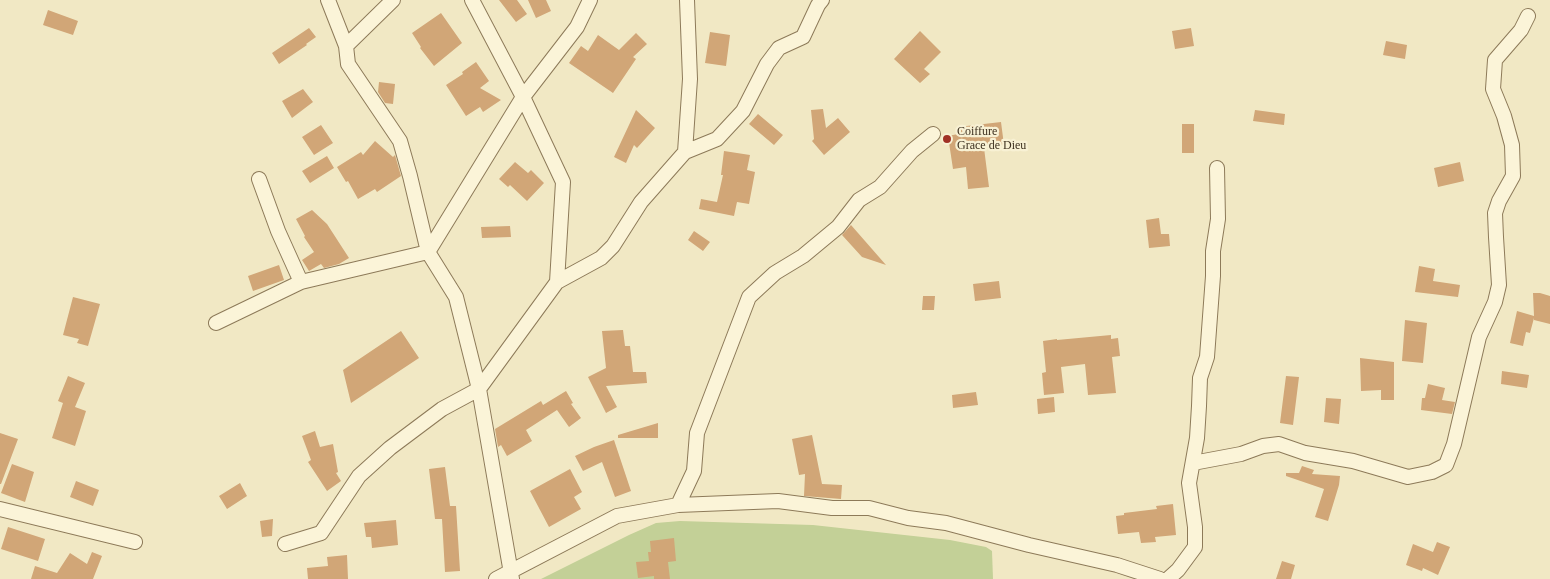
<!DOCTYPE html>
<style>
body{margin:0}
canvas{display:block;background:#f1e8c4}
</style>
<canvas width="1550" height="579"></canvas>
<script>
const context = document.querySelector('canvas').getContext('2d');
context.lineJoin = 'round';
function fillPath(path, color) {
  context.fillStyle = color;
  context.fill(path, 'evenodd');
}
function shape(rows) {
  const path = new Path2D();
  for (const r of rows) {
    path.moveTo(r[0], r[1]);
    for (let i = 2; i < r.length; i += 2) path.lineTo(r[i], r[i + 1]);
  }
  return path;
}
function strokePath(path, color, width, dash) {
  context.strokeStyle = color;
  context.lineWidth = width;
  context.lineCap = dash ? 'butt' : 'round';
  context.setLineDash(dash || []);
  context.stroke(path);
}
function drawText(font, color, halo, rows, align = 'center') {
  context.font = font + ' "Times New Roman",serif';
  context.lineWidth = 4.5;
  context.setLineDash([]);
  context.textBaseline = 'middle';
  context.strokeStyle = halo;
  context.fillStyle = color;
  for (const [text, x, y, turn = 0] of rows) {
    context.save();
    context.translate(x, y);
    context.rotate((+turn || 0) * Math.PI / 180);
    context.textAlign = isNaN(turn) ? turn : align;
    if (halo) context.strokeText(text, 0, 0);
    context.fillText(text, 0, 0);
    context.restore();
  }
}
const green = shape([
 [680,521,813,525,950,540,986,547,992,551,993,579,541,579,629,535,656,523]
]);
const building = shape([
 [499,0,517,0,527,14,516,22],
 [528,0,546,0,551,11,536,18],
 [48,10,78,21,73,35,43,25],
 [441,13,462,43,434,66,420,48,421,47,412,33],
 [309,28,316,37,306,44,307,45,279,64,272,53],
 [1191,28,1194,46,1175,49,1172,31],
 [920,31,941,52,924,69,930,74,920,83,894,59],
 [710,32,730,35,726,66,705,63],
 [636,33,647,44,633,57,636,59,613,93,569,63,581,46,588,51,598,35,619,50],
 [1386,41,1407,45,1405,59,1383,55],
 [476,62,489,81,480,88,501,100,483,112,480,107,466,116,446,85,463,74,462,72],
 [379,82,395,84,393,104,385,103,378,92],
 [303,89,313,102,292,118,282,101],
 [823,109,826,128,838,118,850,132,824,155,812,141,814,139,811,110],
 [636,110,655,128,637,148,634,145,626,163,614,157],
 [1255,110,1285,114,1284,125,1253,121],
 [758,114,783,135,774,145,749,124],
 [1001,122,1004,145,984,148,989,187,968,189,966,167,953,169,948,136,958,134,958,127],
 [1182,124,1194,124,1194,153,1182,153],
 [321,125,333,143,314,155,302,137],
 [375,141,393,157,395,155,401,176,377,192,375,189,358,199,348,181,346,182,337,167,361,152,363,155],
 [724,151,750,155,747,170,755,172,749,204,737,202,734,216,699,209,701,199,717,202,723,175,721,175],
 [327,156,334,168,310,183,302,171],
 [515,162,528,173,531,170,544,183,527,201,510,185,508,187,499,179],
 [1460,162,1464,181,1438,187,1434,168],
 [312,210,327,224,349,258,339,264,324,268,321,264,309,271,302,260,314,252,304,237,305,236,296,219],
 [1159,218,1161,234,1169,234,1170,246,1149,248,1146,220],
 [851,225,886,265,862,257,842,235],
 [510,226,511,237,482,238,481,227],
 [694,231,710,242,703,251,688,240],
 [279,265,284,280,253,291,248,276],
 [1419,266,1435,269,1433,281,1460,285,1458,297,1415,292],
 [999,281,1001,298,975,301,973,284],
 [1533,293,1540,293,1550,296,1550,324,1534,320,1534,318,1530,333,1526,332,1523,346,1510,343,1517,311,1534,316],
 [923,296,935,296,934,310,922,310],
 [73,297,100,304,88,346,77,343,79,339,63,335],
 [1405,320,1427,323,1423,363,1402,361],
 [623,330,625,346,630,346,633,372,646,372,647,383,606,386,617,407,606,413,588,377,606,368,602,331],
 [401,331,419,358,351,403,343,370],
 [1111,335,1111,339,1118,338,1120,356,1112,357,1116,393,1088,395,1085,364,1061,367,1064,393,1044,395,1042,373,1046,372,1043,341,1057,339,1057,340],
 [1360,358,1394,362,1394,400,1381,400,1381,390,1361,391],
 [1502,371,1529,375,1527,388,1501,384],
 [68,376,85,383,75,407,86,411,75,446,52,438,63,403,58,401],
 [1286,376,1299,377,1293,425,1280,423],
 [1428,384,1445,388,1442,400,1455,402,1452,414,1421,410,1422,398,1425,398],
 [566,391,573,403,571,404,581,418,569,427,557,410,526,430,532,441,507,456,501,445,498,447,495,429,541,401,543,405],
 [976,392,978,405,953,408,952,395],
 [1054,397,1055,412,1038,414,1037,399],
 [1326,398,1341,399,1339,424,1324,422],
 [658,423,658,438,618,438,618,435],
 [315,431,320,447,333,444,338,472,336,473,341,481,327,491,308,462,311,460,302,436],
 [0,433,18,439,1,484,0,484],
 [812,435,822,484,842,485,841,499,804,496,805,474,799,475,792,439],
 [614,440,631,491,615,497,602,462,583,471,575,456,594,447],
 [12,464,34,472,25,502,1,493],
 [1302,466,1314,470,1312,474,1340,476,1339,485,1328,521,1315,517,1324,489,1286,476,1286,473,1299,473],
 [445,467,450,506,456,506,460,571,445,572,442,519,435,519,429,469],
 [570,469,582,492,574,497,581,509,549,527,530,491],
 [76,481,99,490,93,506,70,497],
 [240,483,247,496,227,509,219,496],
 [1173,504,1176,535,1155,537,1156,542,1141,543,1139,532,1118,534,1116,516,1124,515,1124,513,1157,509,1156,506],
 [273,519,272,536,262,537,260,521],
 [396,520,398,545,372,548,371,537,366,537,364,523],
 [8,527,45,539,38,561,1,549],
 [674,538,676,561,668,562,670,579,654,579,654,576,638,578,636,562,649,561,648,552,651,552,650,541],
 [1437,542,1450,547,1438,575,1423,568,1422,571,1406,565,1413,544,1433,552],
 [92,552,102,556,93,579,31,579,35,566,57,573,70,553,87,564],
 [347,555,348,579,308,579,307,568,328,566,327,557],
 [1282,561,1295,565,1291,579,1276,579]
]);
const street = shape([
 [328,0,346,46,348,64,400,141,410,176,428,252,456,297,479,389,512,579],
 [346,46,393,0],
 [685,152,717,139,743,111,767,64,779,48,803,37,818,5,822,0],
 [259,179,278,231,301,282],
 [557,282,601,258,613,246,641,202,685,152,690,79,687,0],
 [216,323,301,282,428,252,523,97,577,27,590,0],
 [1193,463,1241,454,1263,446,1279,444,1305,453,1353,461,1408,477,1432,472,1446,465,1454,444,1479,337,1495,302,1499,285,1496,237,1495,213,1499,201,1513,176,1512,145,1504,116,1493,89,1495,60,1521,30,1528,16],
 [678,505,694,471,697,433,749,297,775,273,803,256,838,227,859,200,880,187,912,151,933,134],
 [0,509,135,542],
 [285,544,321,533,359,476,390,448,442,409,479,389,557,282,563,182,523,97,472,0],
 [496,579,617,516,678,505,778,501,832,508,869,508,908,518,946,523,1029,545,1117,565,1160,579],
 [1168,579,1178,570,1195,547,1195,527,1189,483,1197,438,1199,406,1200,378,1207,357,1213,276,1213,251,1218,219,1217,168]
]);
const markers = [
 [947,139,5,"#a03125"]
];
const poiNames = [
 ["Coiffure",957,132],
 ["Grace de Dieu",957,146]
];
fillPath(green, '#c3d097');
fillPath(building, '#d1a677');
strokePath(street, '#8d7a59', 16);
strokePath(street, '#fbf4d8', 14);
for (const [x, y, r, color] of markers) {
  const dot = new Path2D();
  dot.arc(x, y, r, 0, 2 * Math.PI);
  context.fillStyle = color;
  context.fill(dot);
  strokePath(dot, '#f8f1d4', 2);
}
drawText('12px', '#3c2f1e', '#f8f1d4', poiNames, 'left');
</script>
